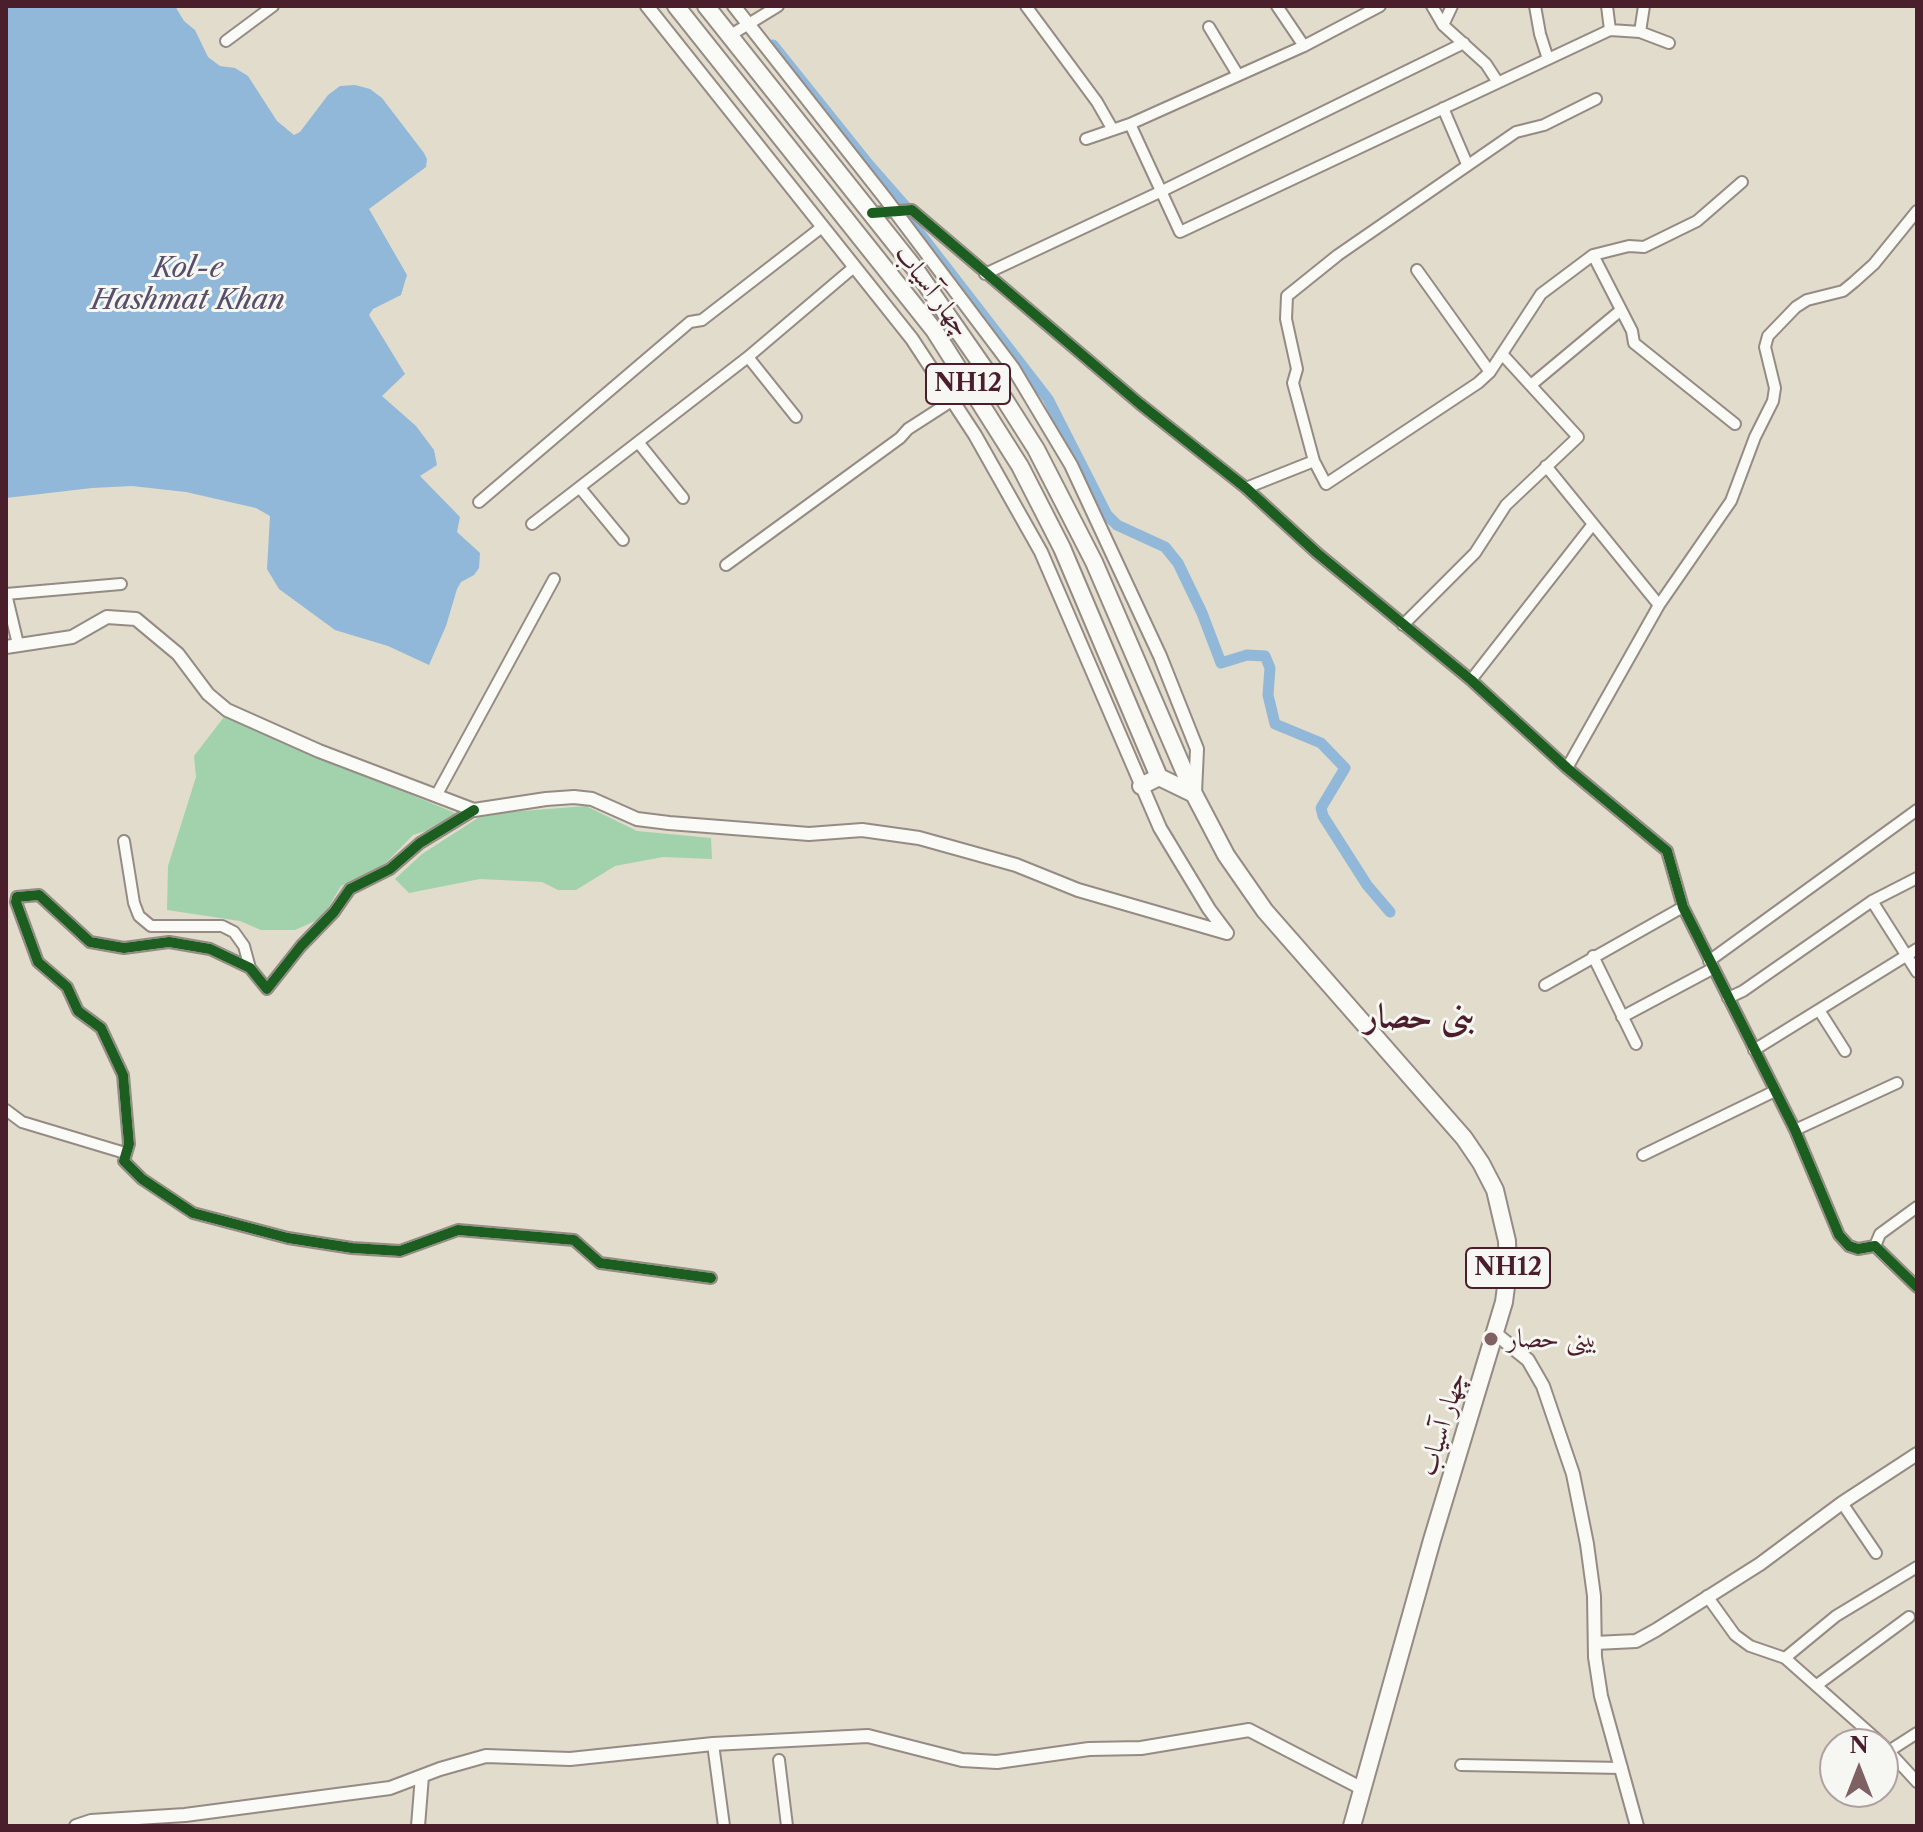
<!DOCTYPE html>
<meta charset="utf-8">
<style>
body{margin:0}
#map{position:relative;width:1923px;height:1832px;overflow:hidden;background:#e1dccb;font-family:"Libre Caslon Text",serif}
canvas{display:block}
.frame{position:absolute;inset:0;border:8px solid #4a1f2b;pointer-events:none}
.north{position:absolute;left:1819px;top:1728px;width:80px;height:80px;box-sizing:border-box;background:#f6f6f2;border:2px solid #b1a0a2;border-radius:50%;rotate:0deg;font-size:22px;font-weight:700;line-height:32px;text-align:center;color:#4a1f2b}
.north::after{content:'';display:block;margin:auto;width:28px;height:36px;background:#7f6163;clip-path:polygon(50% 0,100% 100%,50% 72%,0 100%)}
</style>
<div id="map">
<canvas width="1923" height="1832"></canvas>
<div class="frame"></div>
<div class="north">N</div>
</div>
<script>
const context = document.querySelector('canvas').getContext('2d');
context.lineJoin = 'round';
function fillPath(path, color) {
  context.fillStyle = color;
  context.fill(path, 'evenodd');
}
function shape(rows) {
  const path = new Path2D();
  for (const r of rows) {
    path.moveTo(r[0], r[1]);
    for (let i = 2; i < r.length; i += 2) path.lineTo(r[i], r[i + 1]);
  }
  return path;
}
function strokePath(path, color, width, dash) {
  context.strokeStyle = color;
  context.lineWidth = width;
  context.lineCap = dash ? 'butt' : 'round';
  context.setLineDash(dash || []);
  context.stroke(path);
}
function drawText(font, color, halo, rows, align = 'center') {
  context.font = font + ' "Libre Caslon Text",Amiri,serif';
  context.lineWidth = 6;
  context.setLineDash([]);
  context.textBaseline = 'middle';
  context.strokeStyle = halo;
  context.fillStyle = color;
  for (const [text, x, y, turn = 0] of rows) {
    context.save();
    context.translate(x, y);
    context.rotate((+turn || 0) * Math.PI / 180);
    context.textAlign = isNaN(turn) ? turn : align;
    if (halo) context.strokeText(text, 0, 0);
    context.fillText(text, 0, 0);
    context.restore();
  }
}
const green = shape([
 [224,717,460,815,441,826,413,835,381,868,341,886,322,918,295,930,261,930,240,921,167,910,168,866,196,777,194,756],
 [586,806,637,831,711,838,712,859,663,857,615,866,576,890,558,890,542,882,480,879,409,893,395,879,422,854,484,814]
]);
const water = shape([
 [6,6,175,6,184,21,195,30,208,57,220,66,235,68,248,76,277,121,294,135,300,132,328,95,340,86,355,85,370,89,382,98,424,153,427,159,426,167,369,209,407,275,401,295,373,309,369,315,405,374,382,396,416,426,434,450,437,465,420,476,460,517,457,532,480,553,479,568,474,575,461,582,457,589,446,626,429,665,388,646,335,630,279,589,267,569,270,516,256,508,186,492,132,486,92,488,6,498]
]);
const canal = shape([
 [773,45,869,165,905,206],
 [912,223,1048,399,1107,515,1117,525,1165,547,1178,563,1202,613,1221,663,1247,655,1265,656,1270,668,1268,695,1275,724,1321,743,1345,768,1321,808,1323,816,1367,885,1390,912]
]);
const minor = shape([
 [1026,6,1097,102,1113,130],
 [1277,6,1304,46],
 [1432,6,1443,25,1486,64,1497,81],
 [1535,6,1540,34,1548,59],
 [1607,6,1610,30],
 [1443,25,1452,6],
 [1209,27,1238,75],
 [1640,32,1644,6],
 [729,36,778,6],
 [226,41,273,6],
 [1596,99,1544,125,1516,132,1338,255,1287,296,1286,319,1297,369,1293,383,1314,461,1326,484,1478,383,1490,372,1541,294,1593,255,1629,246,1644,247,1697,221,1742,182],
 [1443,108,1467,164],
 [1130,124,1180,232,1610,30,1640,32,1669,43],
 [1086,139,1130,124,1304,46,1380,6],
 [872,213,912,210,1140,404,1246,488,1317,553,1471,680,1567,768,1667,851,1683,907,1795,1130,1839,1235,1849,1246,1858,1249,1875,1246,1878,1249,1917,1287],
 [1593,255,1632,331,1634,343,1735,424],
 [1417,270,1490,372],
 [985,274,1162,191,1464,43],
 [748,357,796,417],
 [1531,385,1621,310],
 [638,442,683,498],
 [1546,466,1659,605],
 [580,488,623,540],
 [1246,488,1314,461],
 [479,502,690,322,702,320,822,227],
 [532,524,748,357,854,267],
 [726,565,900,438,908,429,953,400],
 [6,594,121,584],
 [6,594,18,644],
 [1403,625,1475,553,1506,505,1578,437,1502,354],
 [1471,680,1593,524],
 [1567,768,1659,605,1731,501,1755,437,1773,401,1775,388,1765,347,1768,336,1796,307,1807,300,1843,291,1854,282,1874,264,1917,211],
 [436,796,554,579],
 [474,810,420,843,390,869,350,889,334,912,301,946,267,989,250,968,210,949,169,942,124,948,90,942,39,895,17,897,16,902,38,962,67,987,78,1011,101,1028,123,1075,129,1144,124,1161,142,1179,193,1213,288,1238,352,1248,400,1251,458,1230,574,1240,600,1263,711,1278],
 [124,841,134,903,139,916,151,926,222,926,234,932,244,946,250,968],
 [1872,901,1917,972],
 [1593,956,1636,1044],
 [1709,961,1917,810],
 [1545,985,1683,907],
 [1728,998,1743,991,1872,901,1917,878],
 [1819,1010,1845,1051],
 [1622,1017,1712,969],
 [1754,1050,1917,949],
 [6,1110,22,1122,125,1153],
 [1795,1130,1897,1083],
 [1643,1155,1775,1091],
 [1875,1246,1880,1234,1917,1207],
 [1842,1503,1876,1553],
 [1707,1596,1735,1635,1750,1646,1785,1658,1882,1744],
 [1785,1658,1836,1616,1917,1567],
 [1817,1685,1909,1617],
 [713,1744,724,1826],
 [1883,1745,1917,1782],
 [1889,1751,1917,1733],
 [779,1760,787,1826],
 [1461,1765,1622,1768]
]);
const tertiary = shape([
 [647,6,912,339,975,435,1041,552,1160,828,1209,909,1227,933],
 [734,6,885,198,1013,368,1071,465,1160,656,1197,749,1195,793],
 [6,647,72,637,107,617,136,619,178,654,208,694,227,710,319,751,474,810,546,799,574,797,592,799,637,819,669,823,809,834,862,830,919,838,1016,865,1078,890,1227,933],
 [1496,1334,1528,1360,1543,1386,1573,1474,1587,1544,1594,1596,1595,1657,1601,1696,1637,1826],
 [1595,1643,1636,1641,1656,1630,1760,1564,1842,1503,1917,1454],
 [76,1826,91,1821,185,1815,390,1788,440,1769,486,1756,570,1759,713,1744,868,1736,962,1760,997,1762,1089,1749,1141,1748,1249,1730,1363,1789],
 [418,1826,422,1776]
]);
const trunk = shape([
 [676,6,934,330,1020,466,1062,548,1159,777,1194,794],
 [706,6,916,270,989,375,1036,449,1094,562,1194,794,1226,855,1265,911,1464,1138,1481,1163,1495,1190,1507,1241,1508,1271,1504,1302,1432,1540,1352,1826],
 [1141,786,1159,777]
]);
const cycleway = shape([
 [872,213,912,210,1140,404,1246,488,1317,553,1471,680,1567,768,1667,851,1683,907,1795,1130,1839,1235,1849,1246,1858,1249,1875,1246,1878,1249,1917,1287],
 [474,810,420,843,390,869,350,889,334,912,301,946,267,989,250,968,210,949,169,942,124,948,90,942,39,895,17,897,16,902,38,962,67,987,78,1011,101,1028,123,1075,129,1144,124,1161,142,1179,193,1213,288,1238,352,1248,400,1251,458,1230,574,1240,600,1263,711,1278]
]);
const markers = [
 [1491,1339,8,"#7f6163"]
];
const shields = [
 [968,384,84],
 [1508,1268,84]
];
const shieldNames = [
 ["NH12",968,384],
 ["NH12",1508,1268]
];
const streetNames = [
 ["چهار آسیاب",932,291,53],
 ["چهار آسیاب",1443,1424,-73]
];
const poiNames = [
 ["بینی حصار",1507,1339]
];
const waterNames = [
 ["Kol-e",188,269],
 ["Hashmat Khan",188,301]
];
const districtNames = [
 ["بنی حصار",1420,1017]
];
fillPath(green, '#a2d2ab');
fillPath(water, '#91b8d9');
strokePath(canal, '#91b8d9', 11);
strokePath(minor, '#958b84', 14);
strokePath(tertiary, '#958b84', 16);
strokePath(trunk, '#958b84', 20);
strokePath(minor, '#fafaf7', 10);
strokePath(tertiary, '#fafaf7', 12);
strokePath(trunk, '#fafaf7', 16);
strokePath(cycleway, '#1b5e20', 10);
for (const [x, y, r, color] of markers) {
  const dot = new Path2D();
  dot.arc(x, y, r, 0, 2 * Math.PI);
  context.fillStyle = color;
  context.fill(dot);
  strokePath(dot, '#f6f6f2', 3);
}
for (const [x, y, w] of shields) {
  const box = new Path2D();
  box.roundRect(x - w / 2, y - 20, w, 40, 6);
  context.fillStyle = '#f6f6f2';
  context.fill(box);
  strokePath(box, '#4a1f2b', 2);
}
drawText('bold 24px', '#4a1f2b', null, shieldNames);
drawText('26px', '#4a1f2b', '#f6f6f2', streetNames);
drawText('26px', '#4a1f2b', '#f6f6f2', poiNames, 'left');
drawText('italic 28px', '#574f6a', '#f6f6f2', waterNames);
drawText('bold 34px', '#4a1f2b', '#f6f6f2', districtNames);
</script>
